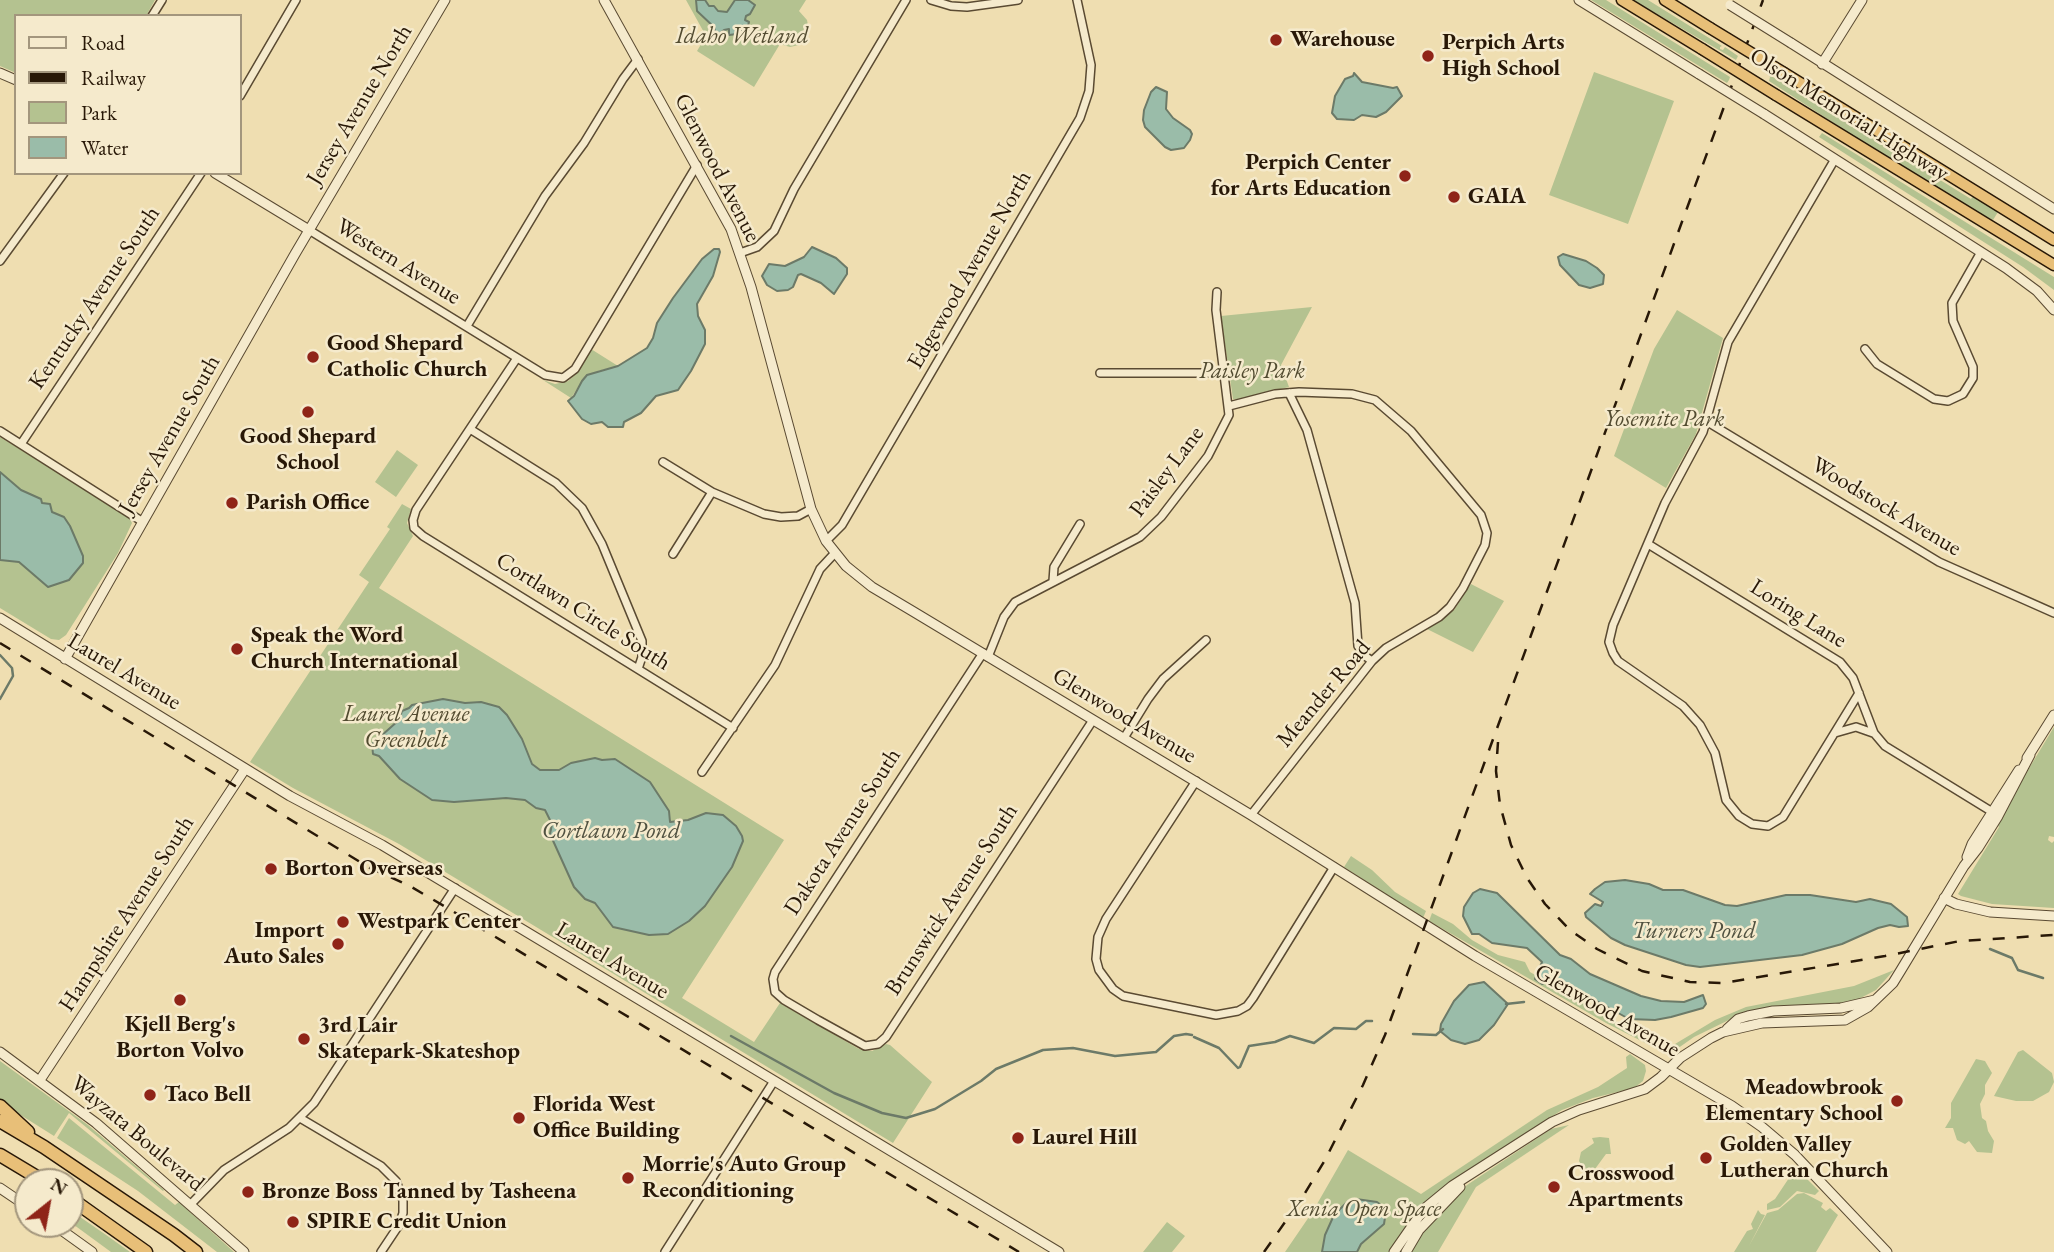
<!DOCTYPE html>
<style>
body{margin:0}
#map{position:relative;width:2054px;height:1252px;overflow:hidden;background:#efdeb1;font-family:"EB Garamond",serif}
canvas{display:block}
.legend{position:absolute;left:14px;top:14px;width:228px;height:161px;box-sizing:border-box;background:#f5eacc;border:2px solid #a3967d;margin:0;padding:9px 12px;list-style:none;font-size:21px;color:#281807}
.legend li{display:flex;align-items:center;gap:14px;height:35px}
.legend b{width:35px;border:2px solid #a3967d}
.north{position:absolute;left:14px;top:1168px;width:70px;height:70px;box-sizing:border-box;background:#f5eacc;border:2px solid #a3967d;border-radius:50%;rotate:31deg;font-size:19px;font-weight:700;line-height:28px;text-align:center;color:#281807}
.north::after{content:'';display:block;margin:auto;width:24px;height:32px;background:#8f2418;clip-path:polygon(50% 0,100% 100%,50% 72%,0 100%)}
</style>
<div id="map">
<canvas width="2054" height="1252"></canvas>
<ul class="legend">
<li><b style="height:9px;background:#f5eacc"></b>Road</li>
<li><b style="height:9px;background:#281807"></b>Railway</li>
<li><b style="height:19px;background:#b4c290"></b>Park</li>
<li><b style="height:19px;background:#9abca9"></b>Water</li>
</ul>
<div class="north">N</div>
</div>
<script>
const context = document.querySelector('canvas').getContext('2d');
context.lineJoin = 'round';
function fillPath(path, color) {
  context.fillStyle = color;
  context.fill(path, 'evenodd');
}
function shape(rows) {
  const path = new Path2D();
  for (const r of rows) {
    path.moveTo(r[0], r[1]);
    for (let i = 2; i < r.length; i += 2) path.lineTo(r[i], r[i + 1]);
  }
  return path;
}
function strokePath(path, color, width, dash) {
  context.strokeStyle = color;
  context.lineWidth = width;
  context.lineCap = dash ? 'butt' : 'round';
  context.setLineDash(dash || []);
  context.stroke(path);
}
function drawText(font, color, halo, rows, align = 'center') {
  context.font = font + ' "EB Garamond",serif';
  context.lineWidth = 5;
  context.setLineDash([]);
  context.textBaseline = 'middle';
  context.strokeStyle = halo;
  context.fillStyle = color;
  for (const [text, x, y, turn = 0] of rows) {
    context.save();
    context.translate(x, y);
    context.rotate((+turn || 0) * Math.PI / 180);
    context.textAlign = isNaN(turn) ? turn : align;
    if (halo) context.strokeText(text, 0, 0);
    context.fillText(text, 0, 0);
    context.restore();
  }
}
const green = shape([
 [0,0,155,0,146,16,16,16,16,73,0,66],
 [686,0,806,0,799,11,807,20,809,31,799,45,790,47,780,44,754,87,697,51,706,36],
 [1591,0,1606,0,1730,77,1729,80,1727,83],
 [1633,0,1648,0,1722,46,1720,47,1720,49,1723,50,1725,47,1738,56,1736,60],
 [1594,72,1674,101,1628,224,1549,195],
 [1768,74,1971,199,1973,196,1998,212,1993,220,1968,207,1846,131,1769,81,1770,77],
 [1822,133,2054,277,2054,290,2023,267,1819,137],
 [1312,307,1281,365,1289,387,1238,400,1233,399,1221,316],
 [1677,310,1723,338,1696,434,1666,488,1614,456,1654,349],
 [591,349,618,366,598,371,582,381,571,398,543,380,555,384,568,381,577,373],
 [0,437,129,517,132,523,118,553,66,635,59,640,51,639,0,608],
 [397,450,418,465,396,497,375,482],
 [402,504,411,509,407,523,413,536,379,588,784,840,682,998,754,1042,780,1003,859,1049,872,1051,886,1044,890,1045,932,1082,893,1143,399,844,293,788,250,762,369,582,359,575,390,529,387,527],
 [1471,584,1504,601,1473,652,1427,629,1454,610],
 [2054,727,2054,837,2049,836,2048,840,2052,843,2054,841,2054,908,1992,904,1961,896,1958,894,1999,827,1996,823],
 [1351,856,1372,870,1395,892,1426,911,1423,918,1344,867],
 [1432,913,1453,924,1472,940,1498,955,1525,962,1530,972,1661,1048,1670,1047,1715,1020,1746,1007,1854,986,1894,970,1876,990,1851,1003,1733,1018,1694,1037,1674,1051,1661,1051,1606,1023,1429,921],
 [2023,1050,2052,1073,2054,1082,2049,1092,2033,1101,2016,1101,1994,1096,2018,1052],
 [1630,1054,1645,1065,1646,1071,1643,1081,1634,1088,1593,1098,1562,1110,1458,1177,1390,1252,1285,1252,1313,1211,1348,1150,1421,1194,1547,1110,1598,1087,1627,1068,1626,1057],
 [1976,1059,1985,1061,1992,1073,1985,1085,1985,1094,1980,1104,1982,1118,1986,1121,1988,1131,1994,1141,1992,1153,1977,1152,1969,1141,1965,1144,1957,1140,1953,1128,1945,1128,1951,1118,1951,1103],
 [0,1061,88,1125,164,1190,163,1191,69,1113,54,1136,0,1102],
 [69,1118,175,1205,179,1202,234,1252,217,1252,138,1191,57,1138],
 [1569,1125,1476,1187,1438,1252,1409,1252,1418,1237,1450,1199,1467,1185,1551,1129],
 [1600,1137,1609,1138,1611,1154,1606,1154,1595,1169,1583,1169,1579,1161,1581,1152,1594,1143,1592,1138],
 [1793,1172,1801,1173,1819,1191,1815,1195,1797,1191,1780,1207,1767,1210,1767,1204,1775,1199],
 [1804,1193,1823,1203,1821,1207,1826,1211,1830,1208,1838,1215,1816,1252,1734,1252,1747,1231,1753,1229,1751,1224,1758,1210,1761,1214,1765,1215,1749,1246,1767,1213,1778,1210,1797,1194],
 [70,1210,109,1237,130,1252,111,1252,70,1222],
 [1167,1222,1185,1236,1172,1252,1143,1252]
]);
const water = shape([
 [696,0,705,0,709,6,714,6,718,11,727,12,735,0,748,0,755,5,750,14,746,16,745,20,749,22,748,26,743,31,737,30,737,34,729,35,729,29,724,30,716,36,714,27,697,11,696,0],
 [1354,73,1362,82,1393,88,1397,87,1402,96,1386,112,1376,117,1362,115,1354,120,1337,119,1332,113,1335,96,1345,79,1353,76,1354,73],
 [1156,87,1167,92,1166,109,1173,118,1190,130,1192,134,1190,140,1184,148,1171,150,1165,147,1145,127,1143,120,1144,110,1151,92,1156,87],
 [812,247,836,258,847,268,847,274,834,294,821,283,801,274,798,275,793,287,788,290,777,291,767,285,762,276,769,264,785,266,804,257,812,247],
 [714,249,719,249,720,252,713,276,697,304,698,316,705,330,705,344,691,371,678,390,656,396,641,413,624,422,623,427,608,427,602,422,591,424,582,419,568,401,574,396,582,381,587,375,618,366,647,348,653,338,657,323,673,298,702,259,714,249],
 [1563,254,1586,261,1597,268,1604,275,1603,284,1590,288,1579,285,1560,265,1558,257,1563,254],
 [0,472,21,490,41,499,42,503,50,504,52,512,64,517,70,526,83,556,83,563,69,580,48,587,19,562,0,560,0,472],
 [443,699,465,703,481,702,499,707,507,715,522,739,532,764,540,770,559,770,571,763,595,758,602,760,615,759,650,782,669,811,670,822,688,820,706,813,723,815,736,826,742,836,743,841,732,867,705,906,689,921,668,934,649,935,613,927,595,903,585,899,574,887,550,834,552,824,545,810,536,808,525,800,506,798,454,802,432,800,400,779,379,756,373,754,372,744,399,720,402,711,409,708,412,705,443,699],
 [1625,880,1649,884,1663,890,1683,890,1725,905,1737,906,1786,895,1810,895,1856,902,1870,899,1891,904,1907,917,1908,926,1899,927,1890,925,1878,928,1842,944,1802,955,1700,967,1686,965,1625,945,1611,938,1586,917,1585,913,1595,904,1601,906,1603,902,1590,894,1595,889,1605,882,1625,880],
 [1480,889,1497,893,1560,955,1571,959,1590,974,1641,996,1661,1001,1684,1002,1703,995,1706,1004,1703,1008,1671,1017,1655,1020,1629,1019,1555,978,1542,984,1535,979,1542,962,1527,948,1492,943,1479,934,1472,934,1463,916,1464,907,1473,893,1480,889],
 [1484,982,1508,1004,1494,1025,1479,1040,1465,1044,1451,1040,1440,1031,1441,1024,1454,1001,1469,985,1484,982],
 [1356,1199,1377,1202,1381,1205,1386,1211,1384,1224,1361,1244,1357,1252,1322,1252,1325,1235,1334,1215,1348,1201,1356,1199]
]);
const stream = shape([
 [0,655,12,668,13,676,0,699],
 [1990,949,2012,958,2018,970,2043,978],
 [1506,1004,1524,1002],
 [1413,1034,1436,1035,1443,1029],
 [731,1036,834,1093,882,1113,906,1118,935,1109,981,1081,996,1069,1043,1050,1073,1048,1115,1056,1156,1052,1174,1036,1186,1034,1192,1035],
 [1194,1037,1219,1048,1238,1068,1240,1067,1249,1046,1275,1042,1290,1036,1314,1043,1334,1028,1356,1029,1366,1021,1372,1021]
]);
const minor = shape([
 [931,0,951,6,967,7,1018,0],
 [152,16,162,0],
 [240,96,296,0],
 [1835,159,1728,342,1703,432,1665,503,1613,625,1609,642,1613,653,1618,661,1683,706,1700,725,1715,753,1726,800,1739,816,1752,824,1768,826,1783,817,1859,693],
 [309,230,545,375,563,378,575,369,697,165],
 [740,253,757,247,774,231,794,189,906,0],
 [0,261,64,173],
 [467,326,545,196,584,143,623,79,638,59],
 [1865,349,1877,364,1934,399,1948,401,1963,394,1973,378,1973,367,1953,321,1952,303,1981,252],
 [517,358,416,510,413,520,414,528,423,536,733,728],
 [1100,373,1224,373],
 [1289,393,1307,430,1355,603,1358,646,1365,656,1372,661],
 [1229,406,1275,394,1299,392,1352,394,1375,400,1411,431,1481,515,1487,533,1485,545,1463,588,1450,607,1439,617,1386,648,1372,661,1251,815],
 [1706,421,1939,562,2054,613],
 [470,429,556,483,582,508,602,544,642,641,642,657,638,669],
 [0,431,143,522],
 [21,444,201,173],
 [663,462,712,492,764,514,781,517,798,516,811,509],
 [826,541,842,525,1080,118,1089,91,1091,65,1077,0],
 [1648,544,1840,662,1853,678,1874,733,1885,746,1994,813],
 [673,554,712,492],
 [1053,581,1054,567,1080,524],
 [983,653,775,972,773,979,775,992,784,1000,818,1020,865,1046,878,1044,886,1037,1093,720],
 [988,657,1004,617,1015,602,1140,537,1161,517,1208,456,1229,415,1216,310,1217,292],
 [1835,733,1856,727,1873,733],
 [1124,738,1148,699,1163,679,1206,640],
 [702,772,775,665,820,569,834,554],
 [1196,781,1106,919,1098,937,1096,959,1099,970,1113,989,1123,996,1216,1015,1238,1011,1247,1006,1253,998,1334,867],
 [300,1118,381,1166,396,1181,403,1200,403,1213,399,1225,381,1252],
 [191,1204,224,1170,289,1128,314,1103,455,888],
 [665,1252,774,1081]
]);
const tertiary = shape([
 [604,0,731,229,751,287,811,509,826,541,846,566,872,587,914,612,1251,815,1475,956,1732,1106,1762,1127,1795,1155,1887,1252],
 [1579,0,1699,74],
 [1791,43,2054,209],
 [1822,64,1862,0],
 [0,73,16,80],
 [1764,114,2006,268,2037,291,2054,310],
 [215,173,309,230],
 [0,618,290,796,382,845,1059,1252],
 [65,659,295,254,445,0],
 [2027,758,2054,715],
 [1967,857,1972,844,2019,770],
 [1944,898,1956,904,1990,912,2054,916],
 [1727,1029,1738,1019,1748,1016,1773,1011,1841,1008,1875,1000],
 [0,1052,96,1123,244,1252],
 [40,1080,245,769],
 [0,1188,28,1207],
 [53,1224,92,1252],
 [1394,1252,1424,1209,1452,1186,1552,1122,1579,1110,1645,1089,1661,1077,1680,1058,1711,1038,1723,1032,1762,1023,1845,1020,1868,1007,1893,983,1901,970,1964,866,1978,848,1998,816,2030,755],
 [1406,1252,1419,1230,1460,1187]
]);
const trunk = shape([
 [1622,0,1702,49],
 [1665,0,1710,28],
 [1784,73,2054,240],
 [1776,95,2054,265]
]);
const motorway = shape([
 [0,1106,28,1132],
 [0,1121,44,1147,174,1235,196,1252],
 [0,1155,45,1182],
 [70,1198,146,1252]
]);
const rail = shape([
 [0,643,370,868,408,885,444,906,1019,1252],
 [1498,742,1496,771,1500,805,1511,845,1527,878,1545,904,1570,930,1597,949,1642,971,1690,982,1723,983,1885,956,1960,941,2054,935],
 [1264,1252,1302,1198,1325,1160,1363,1085,1385,1035,1763,0]
]);
const tertiaryBridge = shape([
 [1730,5,1791,43],
 [1699,74,1764,114]
]);
const trunkBridge = shape([
 [1710,28,1784,73],
 [1702,49,1776,95]
]);
const markers = [
 [1276,40,7,"#8f2418"],
 [1428,56,7,"#8f2418"],
 [1405,176,7,"#8f2418"],
 [1454,197,7,"#8f2418"],
 [313,357,7,"#8f2418"],
 [308,412,7,"#8f2418"],
 [232,503,7,"#8f2418"],
 [237,649,7,"#8f2418"],
 [271,869,7,"#8f2418"],
 [343,922,7,"#8f2418"],
 [338,944,7,"#8f2418"],
 [180,1000,7,"#8f2418"],
 [304,1039,7,"#8f2418"],
 [150,1095,7,"#8f2418"],
 [1897,1101,7,"#8f2418"],
 [519,1118,7,"#8f2418"],
 [1018,1138,7,"#8f2418"],
 [1706,1158,7,"#8f2418"],
 [628,1178,7,"#8f2418"],
 [1554,1187,7,"#8f2418"],
 [248,1192,7,"#8f2418"],
 [293,1222,7,"#8f2418"]
];
const parkNames = [
 ["Idaho Wetland",742,37],
 ["Paisley Park",1252,372],
 ["Yosemite Park",1664,420],
 ["Laurel Avenue",406,715],
 ["Greenbelt",406,741],
 ["Xenia Open Space",1364,1210]
];
const poiNames = [
 ["Warehouse",1290,40],
 ["Perpich Arts",1442,43],
 ["High School",1442,69],
 ["Perpich Center",1391,163,"right"],
 ["for Arts Education",1391,189,"right"],
 ["GAIA",1468,197],
 ["Good Shepard",327,344],
 ["Catholic Church",327,370],
 ["Good Shepard",308,437,"center"],
 ["School",308,463,"center"],
 ["Parish Office",246,503],
 ["Speak the Word",251,636],
 ["Church International",251,662],
 ["Borton Overseas",285,869],
 ["Westpark Center",357,922],
 ["Import",324,931,"right"],
 ["Auto Sales",324,957,"right"],
 ["Kjell Berg's",180,1025,"center"],
 ["Borton Volvo",180,1051,"center"],
 ["3rd Lair",318,1026],
 ["Skatepark-Skateshop",318,1052],
 ["Meadowbrook",1883,1088,"right"],
 ["Elementary School",1883,1114,"right"],
 ["Taco Bell",164,1095],
 ["Florida West",533,1105],
 ["Office Building",533,1131],
 ["Laurel Hill",1032,1138],
 ["Golden Valley",1720,1145],
 ["Lutheran Church",1720,1171],
 ["Morrie's Auto Group",642,1165],
 ["Reconditioning",642,1191],
 ["Crosswood",1568,1174],
 ["Apartments",1568,1200],
 ["Bronze Boss Tanned by Tasheena",262,1192],
 ["SPIRE Credit Union",307,1222]
];
const streetNames = [
 ["Jersey Avenue North",360,105,-59],
 ["Olson Memorial Highway",1849,115,32],
 ["Glenwood Avenue",717,168,63],
 ["Western Avenue",398,262,32],
 ["Edgewood Avenue North",970,270,-60],
 ["Kentucky Avenue South",95,298,-56],
 ["Jersey Avenue South",170,435,-60],
 ["Paisley Lane",1167,472,-53],
 ["Woodstock Avenue",1886,507,31],
 ["Cortlawn Circle South",583,612,32],
 ["Loring Lane",1798,614,32],
 ["Laurel Avenue",124,672,31],
 ["Meander Road",1324,694,-50],
 ["Glenwood Avenue",1124,716,31],
 ["Dakota Avenue South",843,832,-57],
 ["Brunswick Avenue South",952,900,-57],
 ["Hampshire Avenue South",127,914,-57],
 ["Laurel Avenue",612,961,31],
 ["Glenwood Avenue",1607,1011,30],
 ["Wayzata Boulevard",137,1134,40]
];
const waterNames = [
 ["Cortlawn Pond",611,831],
 ["Turners Pond",1694,931]
];
fillPath(green, '#b4c290');
fillPath(water, '#9abca9');
strokePath(water, '#6c7a68', 2);
strokePath(stream, '#6c7a68', 2.5);
strokePath(minor, '#5a4a32', 10);
strokePath(tertiary, '#5a4a32', 11);
strokePath(trunk, '#281807', 13);
strokePath(motorway, '#281807', 15);
strokePath(minor, '#f5eacc', 7);
strokePath(tertiary, '#f5eacc', 9);
strokePath(trunk, '#e8bf78', 10);
strokePath(motorway, '#e8bf78', 12);
strokePath(rail, '#281807', 2.5, [12, 12]);
strokePath(tertiaryBridge, '#5a4a32', 11, []);
strokePath(trunkBridge, '#281807', 13, []);
strokePath(tertiaryBridge, '#f5eacc', 9);
strokePath(trunkBridge, '#e8bf78', 10);
for (const [x, y, r, color] of markers) {
  const dot = new Path2D();
  dot.arc(x, y, r, 0, 2 * Math.PI);
  context.fillStyle = color;
  context.fill(dot);
  strokePath(dot, '#f5eacc', 2.5);
}
drawText('italic 23px', '#524b30', '#f5eacc', parkNames);
drawText('bold 23px', '#281807', '#f5eacc', poiNames, 'left');
drawText('23px', '#281807', '#f5eacc', streetNames);
drawText('italic 24px', '#505140', '#f5eacc', waterNames);
</script>
